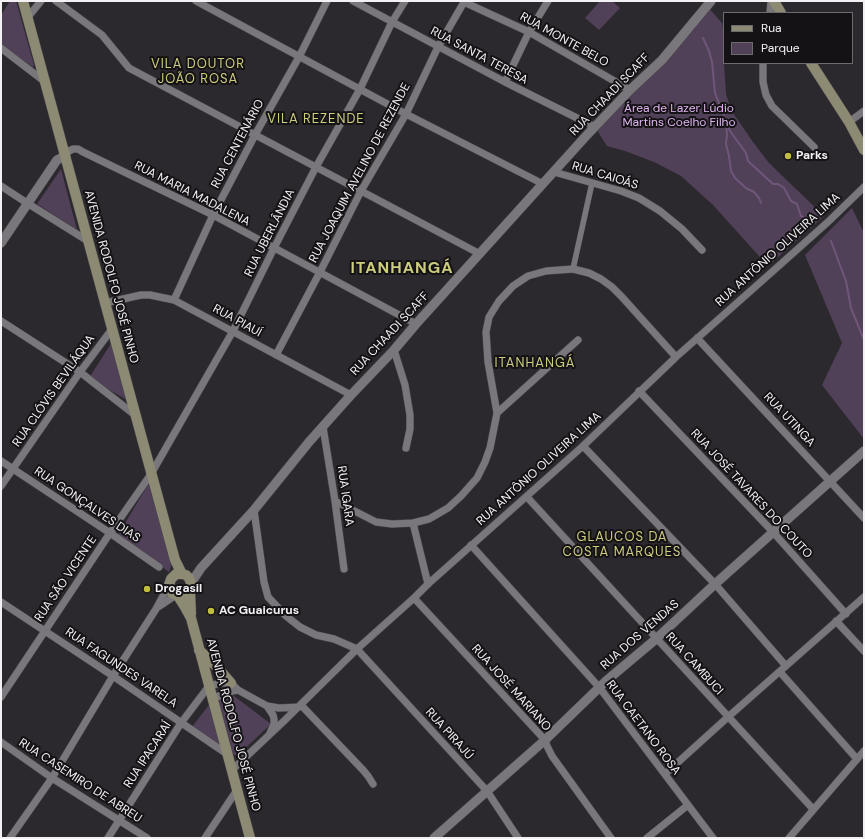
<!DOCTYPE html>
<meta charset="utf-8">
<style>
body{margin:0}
#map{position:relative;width:865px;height:839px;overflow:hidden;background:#2c292e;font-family:"DM Sans",sans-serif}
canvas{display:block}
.frame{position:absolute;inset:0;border:2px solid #f3f1f4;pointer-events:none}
.legend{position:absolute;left:723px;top:12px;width:130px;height:52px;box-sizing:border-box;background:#141214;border:1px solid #6d6b6e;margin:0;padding:5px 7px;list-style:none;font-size:12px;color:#f3f1f4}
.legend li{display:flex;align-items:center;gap:8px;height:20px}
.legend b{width:20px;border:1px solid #6d6b6e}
</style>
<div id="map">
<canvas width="865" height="839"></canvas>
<div class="frame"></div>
<ul class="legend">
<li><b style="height:5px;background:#8c8a73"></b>Rua</li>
<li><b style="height:11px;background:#504058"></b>Parque</li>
</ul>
</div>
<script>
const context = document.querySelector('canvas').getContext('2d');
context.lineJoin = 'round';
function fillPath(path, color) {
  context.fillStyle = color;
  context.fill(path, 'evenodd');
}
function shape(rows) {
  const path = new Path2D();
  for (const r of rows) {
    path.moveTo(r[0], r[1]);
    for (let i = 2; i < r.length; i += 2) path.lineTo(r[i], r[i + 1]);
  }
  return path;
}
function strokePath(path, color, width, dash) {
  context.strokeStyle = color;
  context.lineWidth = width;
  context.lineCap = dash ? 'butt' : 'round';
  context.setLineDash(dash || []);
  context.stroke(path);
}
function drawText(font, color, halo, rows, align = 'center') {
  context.font = font + ' "DM Sans",sans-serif';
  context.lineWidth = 4;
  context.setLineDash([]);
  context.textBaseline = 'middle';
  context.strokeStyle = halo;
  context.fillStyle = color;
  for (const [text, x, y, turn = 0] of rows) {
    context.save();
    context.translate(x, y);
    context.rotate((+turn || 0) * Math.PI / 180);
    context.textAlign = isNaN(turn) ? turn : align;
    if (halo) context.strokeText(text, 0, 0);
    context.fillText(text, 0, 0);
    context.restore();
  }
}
const green = shape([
 [10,1,16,1,34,65,33,67,1,45,1,15],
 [600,1,612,1,620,8,599,30,585,18],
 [707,6,722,23,724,34,724,63,726,94,731,110,753,142,769,163,824,216,768,266,713,205,681,176,654,162,625,151,607,146,595,127],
 [61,169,77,230,37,204],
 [852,208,864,233,864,439,822,385,842,343,805,255],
 [112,342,127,400,89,378],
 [149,483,173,560,169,572,118,535],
 [230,693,271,724,237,756,224,750,191,728,212,701]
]);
const stream = shape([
 [703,38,709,51,712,62,715,93,730,131,746,153,748,161,773,184,778,184,784,188,791,201,797,204,801,216,808,219],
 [726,124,727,134,726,144,729,156,731,171,735,178,746,188,754,192,759,198,761,203],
 [831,241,846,281,851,308,864,340]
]);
const pedestrian = shape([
 [573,269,592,183]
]);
const minor = shape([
 [56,1,102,35,129,68,480,254],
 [196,1,406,114,543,184],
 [353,1,505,82,595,127],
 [770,13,771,1],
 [28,17,41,1],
 [1,48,44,81],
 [763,63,763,82,766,95,772,106,814,147],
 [505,82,529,32,548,1],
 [849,122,864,111],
 [65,156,69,151,73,149,78,149,83,152,213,215,416,324],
 [554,172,621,191,639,198,660,211,682,229,702,250],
 [1,186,27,203,88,241],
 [174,300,213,215,255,135,299,57,327,1],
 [105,303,141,295,150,295,174,300,351,395],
 [1,321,80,372,135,415],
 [697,338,864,518],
 [394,350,405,385,410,415,410,429,406,448],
 [276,355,320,272,361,191,406,114,438,47,464,2,529,32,630,90],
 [639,391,773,532,846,614],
 [497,413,578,340],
 [323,427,335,501,344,569],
 [583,446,715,584,786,666],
 [1,461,110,533,159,567],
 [1,486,80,372,112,329],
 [527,497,813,809],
 [335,501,376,522,392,524,413,523,429,519,448,508,461,496,477,478,485,462,490,448,497,413,488,362,486,332,489,317,499,301,513,286,528,276,546,271,573,269,589,273,601,279,612,287,622,297,676,357],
 [254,510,264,582,268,597,286,616,300,627,316,635,334,639,357,649,487,791,518,838],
 [413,523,428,584],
 [471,545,599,687,713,838],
 [414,598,545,740,547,746,552,756,611,838],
 [1,602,113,676,227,754],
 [158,607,176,595],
 [836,621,864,651],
 [780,672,857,759],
 [1,697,110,533,151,474,233,331,274,248,316,167,360,89,392,22,405,1],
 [213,699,227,692,238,690],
 [301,705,363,770,368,776,373,784],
 [267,706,273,715,274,719,274,724,270,733],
 [1,742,52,778,147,838],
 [232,770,285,720,357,649,414,598,428,584,583,446,676,357,773,271,829,221,864,187],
 [665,774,728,717,864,597],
 [10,838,52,778,113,676,156,609,169,585],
 [108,838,181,723,209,686,221,683,231,683,238,690,267,706,279,708,299,707],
 [205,838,237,790],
 [647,838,688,805],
 [789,838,864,751]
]);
const tertiary = shape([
 [1,243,57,160,65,156],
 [191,583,201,568,254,510,309,442,351,395,394,350,416,324,586,136,630,90,662,60,711,1],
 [434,838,545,740,606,681,656,639,715,584,864,451]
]);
const secondary = shape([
 [23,1,175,560,182,574],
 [774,1,781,13],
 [811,63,849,122,864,150],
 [190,591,186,594,182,596,176,595,172,593,170,589,169,585,171,579,176,574,182,574,186,575,189,578,191,583,190,591,191,614],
 [178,596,185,607,191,618,250,838],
 [199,650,217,667,231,683]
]);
const markers = [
 [788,156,4,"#c0be41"],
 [147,589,4,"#c0be41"],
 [211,611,4,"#c0be41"]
];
const streetNames = [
 ["RUA MONTE BELO",564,40,29],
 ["RUA SANTA TERESA",479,56,28],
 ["RUA CHAADI SCAFF",610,95,-46],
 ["RUA CENTENÁRIO",238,144,-62],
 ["RUA JOAQUIM AVELINO DE REZENDE",360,173,-62],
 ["RUA CAIOÁS",605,176,17],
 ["RUA MARIA MADALENA",192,194,27],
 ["RUA UBERLÂNDIA",270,233,-63],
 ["RUA ANTÔNIO OLIVEIRA LIMA",778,250,-42],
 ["AVENIDA RODOLFO JOSÉ PINHO",111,277,75],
 ["RUA PIAUÍ",237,321,29],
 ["RUA CHAADI SCAFF",390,334,-47],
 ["RUA CLÓVIS BEVILÁQUA",54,391,-55],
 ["RUA UTINGA",789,420,47],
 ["RUA ANTÔNIO OLIVEIRA LIMA",539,469,-42],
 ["RUA JOSÉ TAVARES DO COUTO",751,494,47],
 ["RUA IGARA",345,496,82],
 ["RUA GONÇALVES DIAS",87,505,34],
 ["RUA SÃO VICENTE",66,579,-56],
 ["RUA DOS VENDAS",640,635,-41],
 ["RUA CAMBUCI",694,664,48],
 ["RUA FAGUNDES VARELA",121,668,34],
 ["RUA JOSÉ MARIANO",511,688,48],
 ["AVENIDA RODOLFO JOSÉ PINHO",233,725,75],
 ["RUA CAETANO ROSA",643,728,53],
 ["RUA PIRAJÚ",449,734,48],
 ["RUA IPACARAÍ",148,755,-57],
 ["RUA CASEMIRO DE ABREU",80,781,33]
];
const parkNames = [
 ["Área de Lazer Lúdio",679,109],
 ["Martins Coelho Filho",679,123]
];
const poiNames = [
 ["Parks",796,156],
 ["Drogasil",155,589],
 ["AC Guaicurus",219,611]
];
const neighbourhoodNames = [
 ["VILA DOUTOR",198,65],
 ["JOÃO ROSA",198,80],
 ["VILA REZENDE",316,120],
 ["ITANHANGÁ",535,364],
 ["GLAUCOS DA",622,538],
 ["COSTA MARQUES",622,553]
];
const districtNames = [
 ["ITANHANGÁ",402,269]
];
fillPath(green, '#504058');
strokePath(stream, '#6f567a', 2);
strokePath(pedestrian, '#4a484b', 6);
strokePath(minor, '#4a484b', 8);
strokePath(tertiary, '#4a484b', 10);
strokePath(secondary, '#4a484b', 11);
strokePath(pedestrian, '#7a777c', 5.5);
strokePath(minor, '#7a777c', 7);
strokePath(tertiary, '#7a777c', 9);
strokePath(secondary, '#8c8a73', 10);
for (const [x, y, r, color] of markers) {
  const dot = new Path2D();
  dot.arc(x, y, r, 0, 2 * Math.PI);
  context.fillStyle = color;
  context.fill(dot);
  strokePath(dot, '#141214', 1.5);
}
drawText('12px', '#f3f1f4', '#141214', streetNames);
drawText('12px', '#dfb5f1', '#141214', parkNames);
drawText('bold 12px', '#f3f1f4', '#141214', poiNames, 'left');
context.letterSpacing = '1px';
drawText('13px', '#cdcd7f', '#141214', neighbourhoodNames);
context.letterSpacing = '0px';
context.letterSpacing = '1px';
drawText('bold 16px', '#cdcd7f', '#141214', districtNames);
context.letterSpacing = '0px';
</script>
